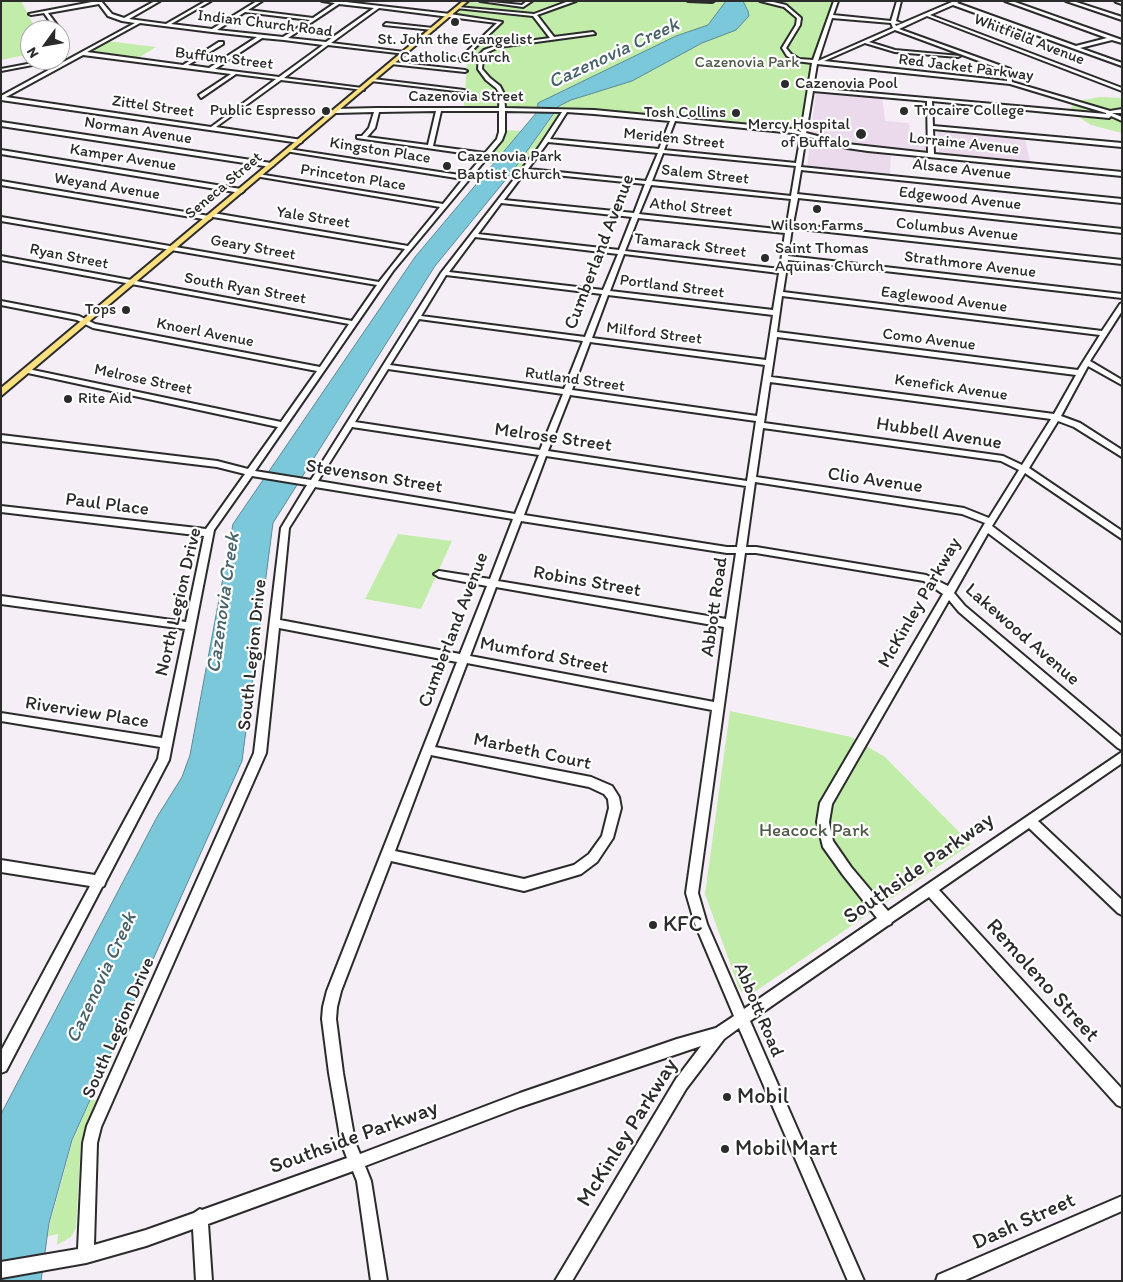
<!DOCTYPE html>
<style>
body{margin:0}
#map{position:relative;width:1123px;height:1282px;overflow:hidden;background:#f6eef6;font-family:Itim,sans-serif}
canvas{display:block}
.frame{position:absolute;inset:0;border:2px solid #2b2b2b;pointer-events:none}
.north{position:absolute;left:20px;top:20px;width:50px;height:50px;box-sizing:border-box;background:#fff;border:1px solid #aaa;border-radius:50%;rotate:238deg;font-size:14px;font-weight:700;line-height:20px;text-align:center;color:#2b2b2b}
.north::after{content:'';display:block;margin:auto;width:18px;height:22px;background:#2b2b2b;clip-path:polygon(50% 0,100% 100%,50% 72%,0 100%)}
</style>
<div id="map">
<canvas width="1123" height="1282"></canvas>
<div class="frame"></div>
<div class="north">N</div>
</div>
<script>
const context = document.querySelector('canvas').getContext('2d');
context.lineJoin = 'round';
function fillPath(path, color) {
  context.fillStyle = color;
  context.fill(path, 'evenodd');
}
function shape(rows) {
  const path = new Path2D();
  for (const r of rows) {
    path.moveTo(r[0], r[1]);
    for (let i = 2; i < r.length; i += 2) path.lineTo(r[i], r[i + 1]);
  }
  return path;
}
function strokePath(path, color, width, dash) {
  context.strokeStyle = color;
  context.lineWidth = width;
  context.lineCap = dash ? 'butt' : 'round';
  context.setLineDash(dash || []);
  context.stroke(path);
}
function drawText(font, color, halo, rows, align = 'center') {
  context.font = font + ' Itim,sans-serif';
  context.lineWidth = 4.5;
  context.setLineDash([]);
  context.textBaseline = 'middle';
  context.strokeStyle = halo;
  context.fillStyle = color;
  for (const [text, x, y, turn = 0] of rows) {
    context.save();
    context.translate(x, y);
    context.rotate((+turn || 0) * Math.PI / 180);
    context.textAlign = isNaN(turn) ? turn : align;
    if (halo) context.strokeText(text, 0, 0);
    context.fillText(text, 0, 0);
    context.restore();
  }
}
const built = shape([
 [816,92,882,97,885,121,909,123,910,135,927,137,927,152,891,149,890,175,807,167],
 [937,130,1025,138,1030,162,939,153]
]);
const green = shape([
 [1,1,21,1,36,30,30,30,30,54,1,60],
 [532,1,834,1,813,65,801,131,603,110,527,107,464,108,467,61,464,60,503,22,451,16,470,2,526,7],
 [107,41,156,47,138,58,88,52],
 [1100,97,1122,98,1122,133,1091,125,1073,113,1071,107,1077,101],
 [555,113,561,113,545,138,522,169,515,168],
 [506,130,521,131,493,164,482,162,503,140],
 [398,534,452,541,421,609,365,599],
 [730,711,851,737,885,757,971,844,750,995,742,992,739,988,705,894],
 [91,1099,97,1101,81,1141,76,1228,71,1237,57,1245,58,1234,48,1236,50,1223,73,1140]
]);
const water = shape([
 [726,1,743,1,748,11,749,16,736,30,702,43,632,81,571,100,559,106,512,172,435,266,273,523,242,761,72,1140,49,1223,41,1281,1,1281,1,1114,157,817,182,777,190,755,233,524,415,257,537,112,538,103,676,36,708,25,726,1]
]);
const minor = shape([
 [97,1,101,1,112,14,124,18,155,1,160,1,129,19,166,24,206,1,211,1,171,24,212,29,257,1,262,1,248,10,313,18,335,3,322,1,337,1,450,14,502,22,461,61,459,59,497,23,379,8,331,43,404,52,406,54,328,45,284,78,362,88,364,90,281,80,216,127,302,140,302,142,300,143,1,100,1,96,135,23,122,21,108,16,99,4,48,13,60,29,60,30,56,30,44,13,31,15,29,14,97,1],
 [339,4,374,8,326,42,288,38,339,4],
 [245,12,310,20,283,37,217,30,245,12],
 [140,23,212,32,257,37,209,68,188,65,223,44,223,42,219,42,183,65,87,52,140,23],
 [262,38,284,40,323,45,279,77,215,69,262,38],
 [83,55,231,74,199,95,201,98,236,74,276,79,211,127,6,97,83,55],
 [480,1,522,5,527,1,532,1,523,7,480,1],
 [569,1,576,1,537,15,554,37,593,32,595,34,499,47,488,52,483,56,482,69,490,78,500,86,504,94,505,108,594,110,793,129,801,132,812,63,796,61,787,56,782,48,796,25,797,18,784,7,760,1,769,1,786,5,801,18,800,25,786,48,791,54,799,59,813,60,834,1,838,1,833,15,891,21,897,1,901,1,896,21,901,23,895,24,896,26,952,2,960,1,957,3,1076,46,1107,38,1005,1,1012,1,1122,40,1122,43,1112,40,1080,48,1122,63,1122,66,953,5,930,15,1122,88,1122,91,927,16,899,29,1010,69,1012,82,1110,111,1122,109,1122,113,1112,113,1122,117,1122,121,1111,116,1109,118,932,101,933,126,1122,143,1122,147,933,129,934,154,1122,172,1122,176,868,151,847,148,806,136,801,167,1122,199,1122,203,801,170,797,194,1122,229,1122,233,798,198,793,224,1122,260,1122,264,792,228,788,256,1122,294,1122,298,788,260,783,292,1102,331,1120,304,1122,303,1122,311,1090,361,1122,380,1122,385,1088,366,1061,416,1080,423,1122,450,1122,457,1074,427,1058,421,1029,468,1122,531,1122,539,1025,473,992,526,1122,624,1122,634,988,533,954,593,965,606,1122,738,1122,750,1118,748,959,612,949,600,832,804,829,822,833,841,851,867,888,911,1122,752,1122,763,1038,821,1122,900,1122,915,1118,913,1029,828,939,890,1122,1089,1122,1107,1117,1105,929,897,892,922,891,924,887,926,750,1021,864,1281,848,1281,739,1028,724,1039,686,1089,572,1281,555,1281,676,1079,701,1046,520,1107,365,1166,371,1181,387,1281,371,1281,357,1181,353,1171,208,1224,212,1281,196,1281,193,1229,146,1246,86,1263,1,1278,1,1262,78,1249,83,1143,87,1126,254,753,281,528,307,485,252,476,214,530,169,760,106,881,104,886,102,887,6,1071,1,1073,1,1051,90,886,1,872,1,860,95,875,158,759,160,747,1,721,1,713,162,738,185,629,1,604,1,596,186,622,204,536,1,512,1,506,206,529,245,474,217,467,1,441,1,435,217,461,248,469,278,427,28,373,24,371,28,369,281,422,317,371,93,328,77,320,1,305,1,301,79,316,95,324,320,367,349,324,1,260,1,256,352,321,377,285,1,221,1,217,379,282,405,249,213,217,210,215,213,213,408,246,440,207,255,176,258,174,443,204,463,179,285,151,288,149,466,176,483,156,357,138,357,136,362,136,369,128,374,112,336,113,333,111,336,109,377,108,499,108,500,94,496,88,486,80,478,69,479,55,484,50,498,45,550,38,533,16,456,8,458,7,534,14,569,1],
 [832,18,891,23,893,28,818,61,832,18],
 [895,30,1006,71,1007,81,824,61,865,43,895,52,958,57,960,56,895,50,869,42,895,30],
 [817,64,1010,84,1106,113,1106,114,813,88,817,64],
 [813,91,927,101,928,153,847,144,806,133,813,91],
 [436,111,428,145,367,137,375,128,379,112,436,111],
 [441,111,499,111,499,132,497,139,485,153,433,146,441,111],
 [505,111,562,112,539,147,441,273,311,480,255,471,393,271,502,140,505,132,505,111],
 [567,112,594,114,670,121,659,149,550,139,567,112],
 [675,121,793,133,801,135,796,163,664,150,675,121],
 [548,142,658,153,646,181,528,169,548,142],
 [663,153,796,166,791,196,652,181,663,153],
 [525,172,645,184,634,213,504,200,525,172],
 [651,185,791,199,786,230,639,214,651,185],
 [501,203,632,217,619,250,478,234,501,203],
 [638,218,785,233,780,269,625,251,638,218],
 [475,237,618,254,603,290,449,272,475,237],
 [624,254,779,273,773,310,610,291,624,254],
 [446,275,602,294,585,337,421,316,446,275],
 [608,295,773,315,766,360,592,338,608,295],
 [782,296,1100,335,1078,370,777,332,782,296],
 [419,319,583,341,564,389,390,365,419,319],
 [777,337,1076,375,1054,414,771,377,777,337],
 [590,342,765,365,757,416,572,390,590,342],
 [388,369,563,394,540,450,355,422,388,369],
 [770,382,1051,419,1022,465,1003,456,764,423,770,382],
 [570,395,756,421,747,481,548,451,570,395],
 [352,427,539,455,515,514,318,481,352,427],
 [763,428,1001,461,1019,470,989,518,964,508,756,477,763,428],
 [546,456,746,486,737,547,727,547,524,515,546,456],
 [755,482,962,514,985,523,948,586,926,575,756,547,746,547,755,482],
 [315,487,513,519,490,579,439,571,434,574,439,577,487,586,460,654,280,620,289,528,315,487],
 [521,521,727,553,736,553,726,619,498,581,521,521],
 [745,553,756,553,924,581,943,594,820,803,817,822,823,847,843,875,877,918,744,1009,707,924,698,893,745,553],
 [496,587,724,627,714,702,470,656,496,587],
 [279,628,457,662,327,991,323,1007,322,1019,329,1073,341,1142,347,1158,202,1210,200,1209,194,1213,146,1230,94,1245,97,1143,101,1127,266,753,279,628],
 [467,663,712,710,686,893,695,924,734,1016,716,1028,677,1039,520,1093,360,1154,355,1142,343,1073,336,1019,337,1007,341,991,391,861,524,891,581,874,597,862,613,838,621,808,619,797,612,786,591,777,435,747,467,663],
 [431,755,589,787,604,794,608,799,609,808,602,836,589,854,574,865,524,879,395,851,431,755],
 [688,1,714,1,712,2,688,1],
 [1066,1,1073,1,1122,17,1122,20,1066,1],
 [1115,1,1122,1,1122,4,1116,2,1115,1],
 [386,23,433,28,435,29,433,30,384,25,386,23],
 [49,60,53,61,1,71,1,69,49,60],
 [393,62,465,70,467,71,465,72,391,64,393,62],
 [373,79,464,90,466,91,464,92,371,81,373,79],
 [1,122,271,163,274,165,271,167,1,126,1,122],
 [1,150,241,189,244,191,241,193,1,154,1,150],
 [1,181,209,216,212,218,209,220,1,185,1,181],
 [1122,1196,1122,1211,963,1281,936,1281,938,1275,1122,1196]
]);
const major = shape([
 [463,1,468,1,1,396,1,388,463,1]
]);
const markers = [
 [455,22,5,"#2b2b2b"],
 [785,84,5,"#2b2b2b"],
 [326,111,5,"#2b2b2b"],
 [904,111,5,"#2b2b2b"],
 [736,113,5,"#2b2b2b"],
 [861,134,6,"#2b2b2b"],
 [447,166,5,"#2b2b2b"],
 [817,209,5,"#2b2b2b"],
 [765,258,5,"#2b2b2b"],
 [126,310,5,"#2b2b2b"],
 [68,399,5,"#2b2b2b"],
 [653,925,5,"#2b2b2b"],
 [727,1097,5,"#2b2b2b"],
 [725,1149,5,"#2b2b2b"]
];
const farStreetnames = [
 ["Indian Church Road",265,24,7],
 ["Whitfield Avenue",1029,40,21],
 ["Buffum Street",224,59,7],
 ["Red Jacket Parkway",966,68,7],
 ["Cazenovia Street",466,97],
 ["Zittel Street",153,107,8],
 ["Norman Avenue",138,131,9],
 ["Meriden Street",674,139,6],
 ["Lorraine Avenue",964,144,6],
 ["Kingston Place",380,151,9],
 ["Kamper Avenue",123,158,9],
 ["Alsace Avenue",962,170,6],
 ["Salem Street",705,175,6],
 ["Princeton Place",353,178,9],
 ["Seneca Street",224,186,-40],
 ["Weyand Avenue",107,187,9],
 ["Edgewood Avenue",960,199,6],
 ["Athol Street",691,208,6],
 ["Yale Street",313,218,9],
 ["Columbus Avenue",957,230,6],
 ["Tamarack Street",690,246,7],
 ["Geary Street",253,248,10],
 ["Ryan Street",69,257,11],
 ["Strathmore Avenue",970,265,7],
 ["Portland Street",672,287,7],
 ["South Ryan Street",245,289,10],
 ["Eaglewood Avenue",944,300,7],
 ["Knoerl Avenue",205,333,11],
 ["Milford Street",654,334,7],
 ["Como Avenue",929,340,7],
 ["Melrose Street",143,380,12],
 ["Rutland Street",575,380,8],
 ["Kenefick Avenue",951,388,8]
];
const farPoinames = [
 ["St. John the Evangelist",455,40,"center"],
 ["Catholic Church",455,58,"center"],
 ["Cazenovia Pool",795,84],
 ["Public Espresso",316,111,"right"],
 ["Trocaire College",914,111],
 ["Tosh Collins",726,113,"right"],
 ["Mercy Hospital",850,125,"right"],
 ["of Buffalo",850,143,"right"],
 ["Cazenovia Park",457,157],
 ["Baptist Church",457,175],
 ["Wilson Farms",817,226,"center"],
 ["Saint Thomas",775,249],
 ["Aquinas Church",775,267],
 ["Tops",116,310,"right"],
 ["Rite Aid",78,399]
];
const farParknames = [
 ["Cazenovia Park",747,63]
];
const streetNames = [
 ["Cumberland Avenue",600,252,-69],
 ["Hubbell Avenue",939,434,9],
 ["Melrose Street",553,438,8],
 ["Stevenson Street",374,477,9],
 ["Clio Avenue",875,481,8],
 ["Paul Place",107,505,7],
 ["Robins Street",587,582,10],
 ["North Legion Drive",179,602,-77],
 ["McKinley Parkway",920,603,-60],
 ["Abbott Road",715,607,-82],
 ["Cumberland Avenue",454,630,-69],
 ["Lakewood Avenue",1022,635,41],
 ["South Legion Drive",253,655,-84],
 ["Mumford Street",544,656,11],
 ["Riverview Place",87,713,9],
 ["Marbeth Court",532,752,12],
 ["Abbott Road",758,1010,67],
 ["South Legion Drive",119,1028,-66]
];
const parkNames = [
 ["Heacock Park",814,831]
];
const waterNames = [
 ["Cazenovia Creek",614,54,-25],
 ["Cazenovia Creek",224,603,-82],
 ["Cazenovia Creek",102,978,-65]
];
const nearStreetnames = [
 ["Southside Parkway",919,869,-35],
 ["Remoleno Street",1042,981,48],
 ["McKinley Parkway",628,1133,-58],
 ["Southside Parkway",354,1138,-20],
 ["Dash Street",1024,1222,-24]
];
const nearPoinames = [
 ["KFC",663,925],
 ["Mobil",737,1097],
 ["Mobil Mart",735,1149]
];
fillPath(built, '#ebdaec');
fillPath(green, '#c2eca9');
fillPath(water, '#7cc8db');
strokePath(water, '#5c8995', 1);
strokePath(minor, '#2b2b2b', 4);
strokePath(major, '#2b2b2b', 4);
fillPath(minor, '#fff');
fillPath(major, '#fbe080');
for (const [x, y, r, color] of markers) {
  const dot = new Path2D();
  dot.arc(x, y, r, 0, 2 * Math.PI);
  context.fillStyle = color;
  context.fill(dot);
  strokePath(dot, '#fff', 2);
}
drawText('16px', '#2b2b2b', '#fff', farStreetnames);
drawText('16px', '#2b2b2b', '#fff', farPoinames, 'left');
drawText('16px', '#515b4a', '#fff', farParknames);
drawText('19px', '#2b2b2b', '#fff', streetNames);
drawText('19px', '#515b4a', '#fff', parkNames);
drawText('italic 20px', '#476269', '#fff', waterNames);
drawText('22px', '#2b2b2b', '#fff', nearStreetnames);
drawText('22px', '#2b2b2b', '#fff', nearPoinames, 'left');
</script>
